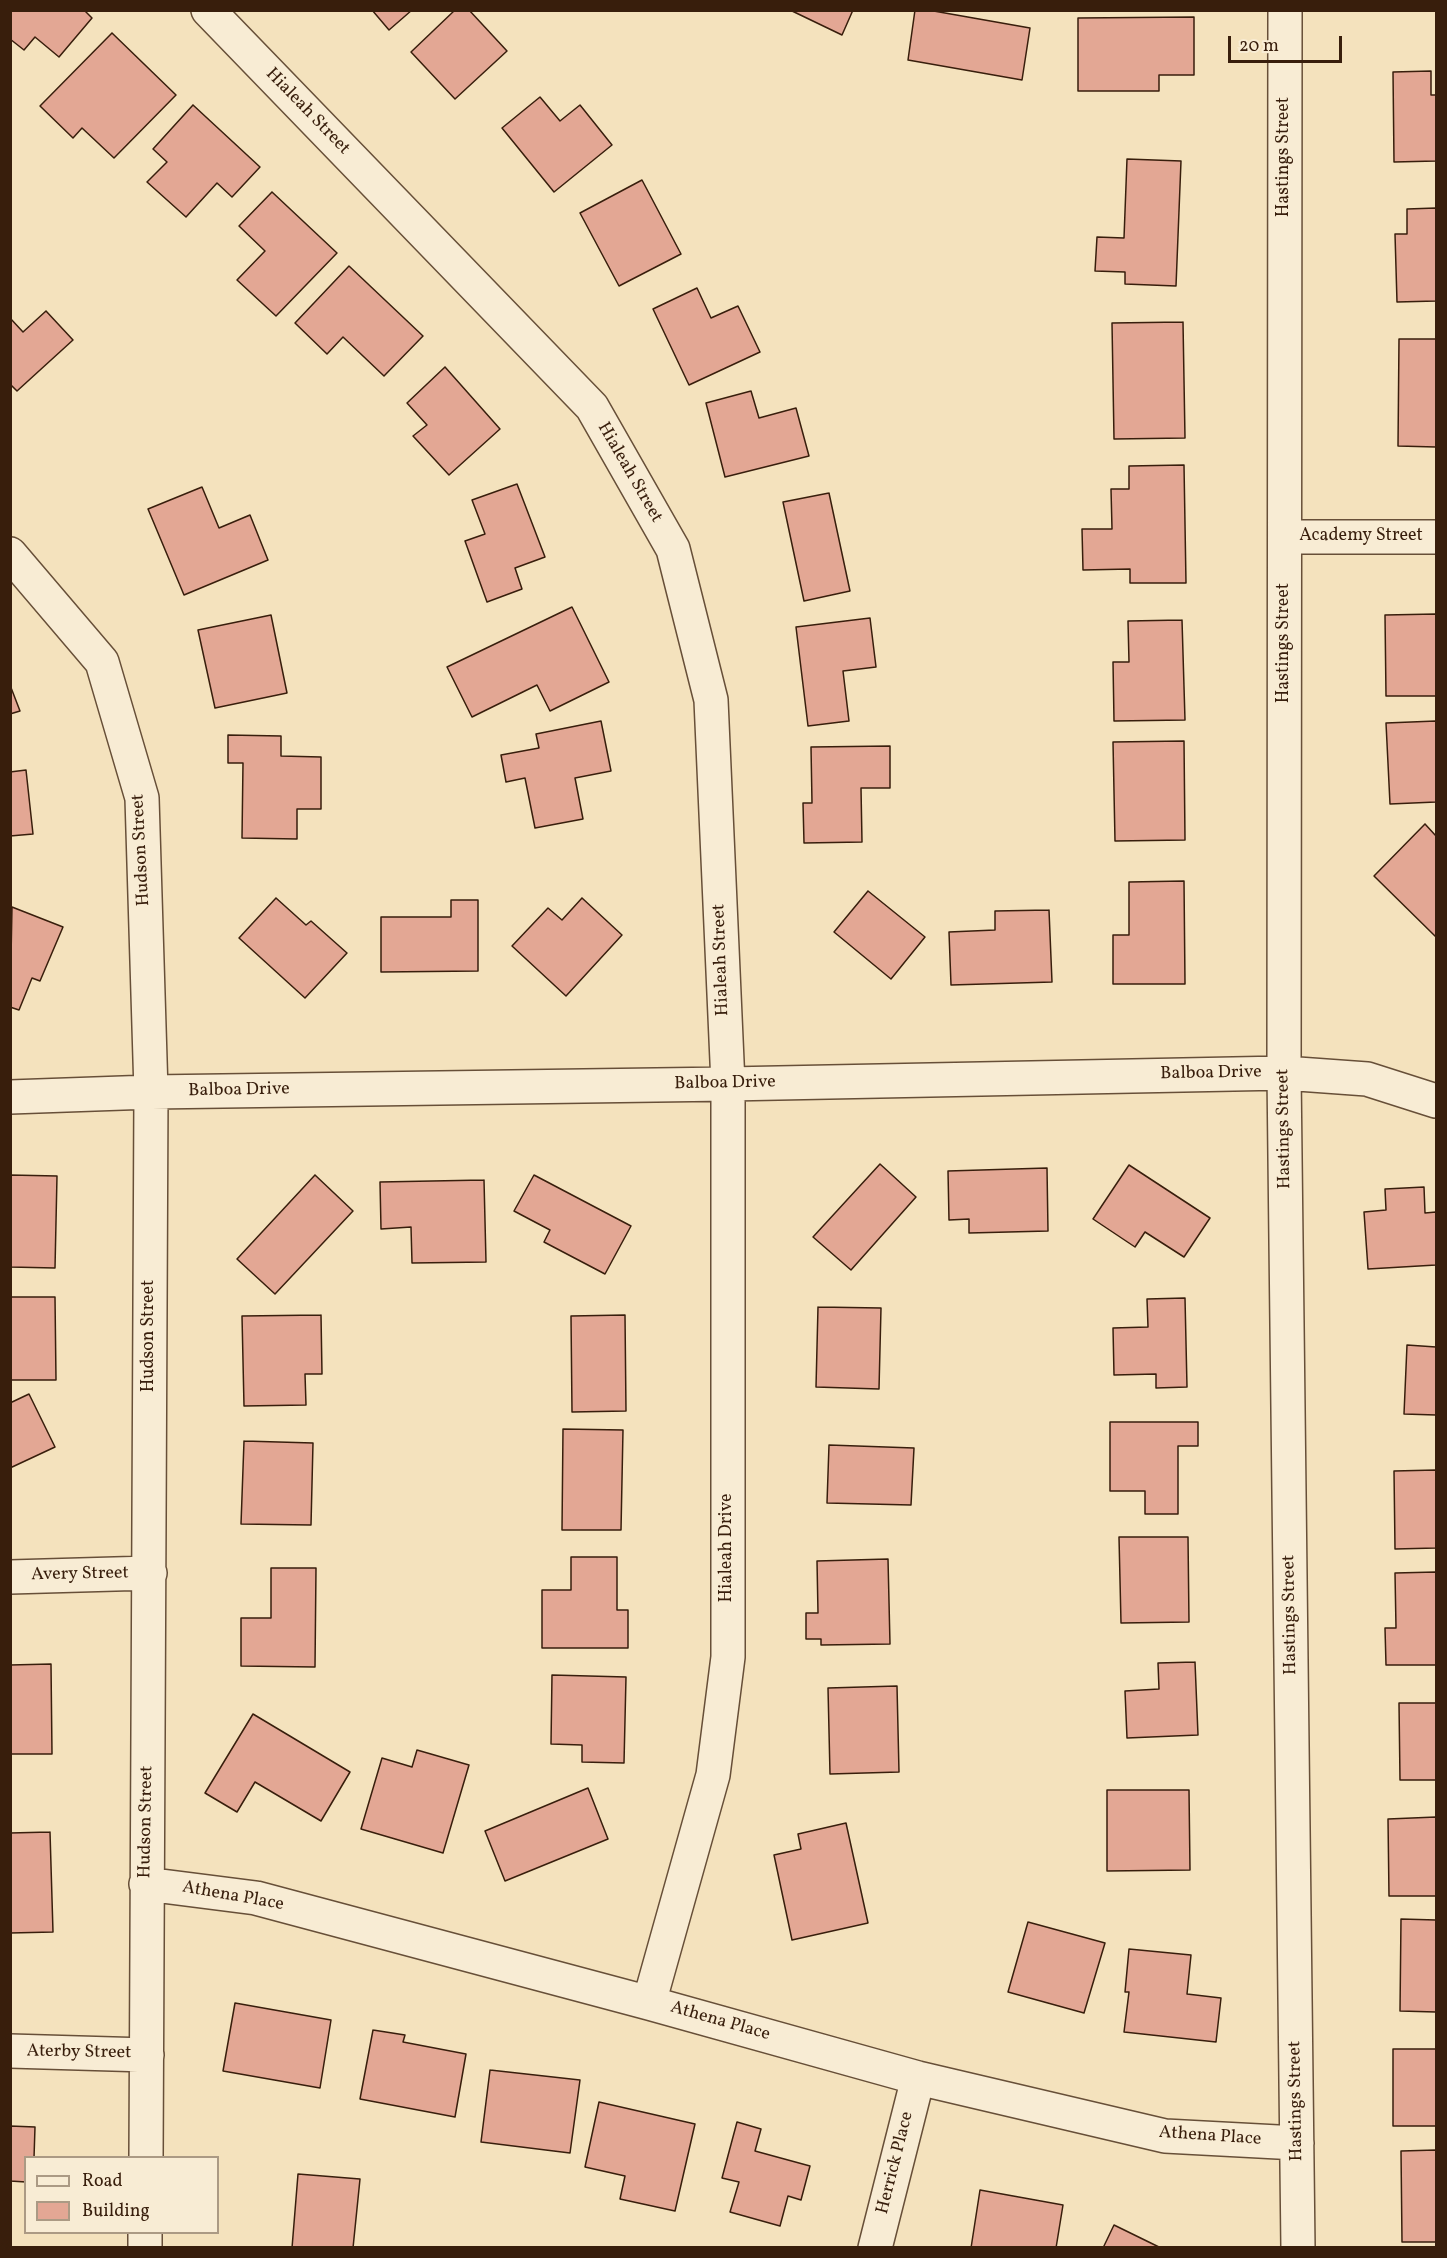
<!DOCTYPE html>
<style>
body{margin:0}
#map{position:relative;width:1447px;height:2258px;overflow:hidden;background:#f4e2bd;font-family:Vollkorn,serif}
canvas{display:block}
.frame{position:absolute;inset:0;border:12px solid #381e0c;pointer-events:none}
.legend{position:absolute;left:24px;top:2156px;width:195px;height:78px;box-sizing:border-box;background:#f8ecd4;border:2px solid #ab9a84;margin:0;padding:8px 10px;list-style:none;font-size:18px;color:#381e0c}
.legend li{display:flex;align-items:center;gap:12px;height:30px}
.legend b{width:30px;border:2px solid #ab9a84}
.scale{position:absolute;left:1228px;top:36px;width:114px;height:27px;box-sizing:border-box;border:3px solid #381e0c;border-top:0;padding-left:8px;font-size:18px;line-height:21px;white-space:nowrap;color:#381e0c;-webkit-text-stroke:4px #f8ecd4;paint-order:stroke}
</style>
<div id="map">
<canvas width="1447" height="2258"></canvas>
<div class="frame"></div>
<ul class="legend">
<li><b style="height:8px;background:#f8ecd4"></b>Road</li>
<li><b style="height:16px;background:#e3a794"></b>Building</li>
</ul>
<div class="scale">20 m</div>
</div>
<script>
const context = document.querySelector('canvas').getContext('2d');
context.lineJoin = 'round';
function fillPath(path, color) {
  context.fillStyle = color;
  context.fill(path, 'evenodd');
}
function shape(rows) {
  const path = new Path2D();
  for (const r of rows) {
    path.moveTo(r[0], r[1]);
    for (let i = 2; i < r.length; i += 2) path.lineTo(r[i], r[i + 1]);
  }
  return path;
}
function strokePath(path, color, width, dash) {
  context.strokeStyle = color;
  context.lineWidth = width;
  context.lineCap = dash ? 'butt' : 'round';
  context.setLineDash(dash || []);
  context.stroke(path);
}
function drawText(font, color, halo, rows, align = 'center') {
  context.font = font + ' Vollkorn,serif';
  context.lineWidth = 5;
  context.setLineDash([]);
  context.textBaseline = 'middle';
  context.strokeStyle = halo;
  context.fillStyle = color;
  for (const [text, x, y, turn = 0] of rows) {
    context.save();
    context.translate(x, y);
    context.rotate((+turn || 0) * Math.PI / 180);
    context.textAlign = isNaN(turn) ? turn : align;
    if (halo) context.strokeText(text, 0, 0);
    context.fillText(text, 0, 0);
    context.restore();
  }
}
const building = shape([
 [10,10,84,10,92,18,59,57,35,37,24,50,10,39,10,10],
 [372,10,412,10,389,30,372,10],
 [455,10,469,10,507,51,455,99,411,52,455,10],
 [790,10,853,10,842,35,790,10],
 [915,10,928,10,1030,28,1022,80,908,60,915,10],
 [1194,17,1194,75,1159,75,1159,91,1078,91,1078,18,1194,17],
 [112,33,176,95,114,158,82,128,73,138,40,106,112,33],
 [1431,71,1431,95,1436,95,1436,161,1394,162,1393,72,1431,71],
 [540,97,560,121,580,105,612,145,554,192,502,128,540,97],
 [193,105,260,167,232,197,217,183,186,217,147,182,167,162,153,149,193,105],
 [1127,159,1181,161,1176,286,1125,284,1125,272,1095,271,1097,237,1124,238,1127,159],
 [642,180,681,254,619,286,580,213,642,180],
 [272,192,337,253,276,316,237,280,265,251,239,226,272,192],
 [1436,208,1436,301,1397,302,1395,234,1407,234,1407,209,1436,208],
 [349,266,423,336,384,376,343,337,327,354,295,323,349,266],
 [697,288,711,318,738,306,760,352,689,385,653,309,697,288],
 [46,311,73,340,17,391,10,384,10,318,23,332,46,311],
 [1183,322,1185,438,1114,439,1112,323,1183,322],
 [1399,339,1436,339,1436,447,1398,446,1399,339],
 [445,367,500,429,449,475,413,436,427,425,407,403,445,367],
 [751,391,759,418,796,408,809,456,725,477,706,403,751,391],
 [1184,465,1186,583,1130,583,1130,569,1083,570,1082,529,1112,529,1111,489,1129,489,1129,466,1184,465],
 [517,484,545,557,515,568,522,589,487,602,465,541,485,534,472,500,517,484],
 [202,487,219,528,250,515,268,560,184,595,148,509,202,487],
 [829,493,850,591,804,601,783,502,829,493],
 [572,607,609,682,550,711,537,685,472,717,447,667,572,607],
 [1436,614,1436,696,1386,696,1385,615,1436,614],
 [271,615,287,693,215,708,198,630,271,615],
 [870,618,876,667,843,671,849,721,808,726,796,627,870,618],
 [1182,620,1185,720,1114,721,1113,662,1129,662,1128,621,1182,620],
 [10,685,20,711,10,714,10,685],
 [601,721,611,771,575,778,583,819,535,828,525,778,506,782,501,755,539,748,536,734,601,721],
 [1436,721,1436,802,1390,804,1386,723,1436,721],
 [228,735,281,736,281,756,321,757,321,809,297,809,297,839,242,838,243,763,228,763,228,735],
 [1184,741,1185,840,1115,841,1113,742,1184,741],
 [890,746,890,788,861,788,862,842,804,843,803,803,812,803,811,747,890,746],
 [26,770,33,834,10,836,10,772,26,770],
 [1425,824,1436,836,1436,937,1374,876,1425,824],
 [1184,881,1185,984,1113,984,1113,935,1129,935,1129,882,1184,881],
 [868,891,925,937,891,979,834,932,868,891],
 [276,898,306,925,311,921,347,953,305,998,239,938,276,898],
 [582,898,622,935,566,996,512,946,548,908,562,920,582,898],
 [451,900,478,900,478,971,381,972,381,917,451,917,451,900],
 [12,907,63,927,40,981,32,978,19,1010,10,1007,12,907],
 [1049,910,1052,982,951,985,949,932,995,930,995,911,1049,910],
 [880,1164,916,1197,851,1270,813,1237,880,1164],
 [1129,1165,1210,1218,1184,1257,1145,1232,1135,1247,1093,1219,1129,1165],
 [1047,1168,1048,1231,969,1233,969,1219,949,1220,948,1171,1047,1168],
 [10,1175,57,1176,55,1268,10,1267,10,1175],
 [315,1175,353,1211,275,1294,237,1259,315,1175],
 [534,1175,631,1226,605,1274,544,1242,550,1230,514,1211,534,1175],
 [484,1180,486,1262,412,1263,411,1227,381,1229,380,1182,484,1180],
 [1424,1187,1425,1213,1436,1212,1436,1265,1368,1269,1364,1212,1386,1210,1385,1189,1424,1187],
 [10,1297,55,1297,56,1380,10,1380,10,1297],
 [1185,1298,1187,1387,1156,1388,1156,1374,1114,1375,1113,1328,1148,1327,1147,1299,1185,1298],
 [818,1307,881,1308,879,1389,816,1387,818,1307],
 [321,1315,322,1374,305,1374,306,1405,244,1406,242,1316,321,1315],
 [625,1315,626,1411,572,1412,571,1316,625,1315],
 [1407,1345,1436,1347,1436,1415,1404,1414,1407,1345],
 [29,1394,55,1447,10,1468,10,1403,29,1394],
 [1110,1422,1198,1422,1198,1446,1178,1446,1178,1514,1145,1514,1145,1491,1110,1491,1110,1422],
 [563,1429,623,1430,621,1530,562,1530,563,1429],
 [244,1441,313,1443,311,1525,241,1524,244,1441],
 [829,1445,914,1448,911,1505,827,1503,829,1445],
 [1436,1470,1436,1548,1395,1549,1394,1471,1436,1470],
 [1119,1537,1188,1537,1189,1622,1121,1623,1119,1537],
 [571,1557,617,1557,617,1610,628,1610,628,1648,542,1648,542,1590,571,1590,571,1557],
 [888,1559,890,1644,821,1645,821,1639,806,1639,806,1613,818,1613,817,1561,888,1559],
 [271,1568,316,1568,315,1667,241,1666,241,1618,271,1618,271,1568],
 [1436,1572,1436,1665,1386,1665,1385,1628,1396,1628,1395,1573,1436,1572],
 [1195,1662,1198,1735,1127,1738,1125,1691,1159,1689,1158,1663,1195,1662],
 [51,1664,52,1754,10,1754,10,1665,51,1664],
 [552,1675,626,1677,624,1763,582,1762,582,1745,551,1744,552,1675],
 [897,1686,899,1772,830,1774,828,1688,897,1686],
 [1399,1703,1436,1703,1436,1780,1400,1780,1399,1703],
 [253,1714,350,1772,321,1821,255,1782,237,1812,205,1793,253,1714],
 [417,1750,469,1765,443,1853,361,1829,382,1758,412,1767,417,1750],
 [588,1788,608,1839,505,1881,485,1831,588,1788],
 [1107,1790,1189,1790,1190,1870,1107,1871,1107,1790],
 [1436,1817,1436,1896,1389,1896,1388,1819,1436,1817],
 [846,1823,868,1923,792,1940,774,1855,801,1849,798,1834,846,1823],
 [50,1832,53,1932,10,1933,10,1833,50,1832],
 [1401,1919,1436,1920,1436,2012,1400,2011,1401,1919],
 [1028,1922,1105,1943,1084,2013,1008,1992,1028,1922],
 [1129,1949,1191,1955,1187,1994,1221,1998,1216,2042,1124,2032,1129,1992,1125,1992,1129,1949],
 [235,2003,331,2020,320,2088,223,2071,235,2003],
 [373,2030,405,2035,403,2042,466,2054,455,2117,360,2099,373,2030],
 [1393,2049,1436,2049,1436,2126,1393,2126,1393,2049],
 [490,2070,580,2080,570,2153,481,2142,490,2070],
 [599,2102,695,2124,675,2211,620,2199,625,2176,585,2167,599,2102],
 [737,2122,761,2129,755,2151,810,2166,801,2200,788,2196,780,2226,730,2212,739,2182,722,2178,737,2122],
 [10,2126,35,2127,34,2158,26,2158,26,2182,10,2181,10,2126],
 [1436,2150,1436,2242,1402,2242,1401,2151,1436,2150],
 [298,2174,360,2179,353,2248,292,2248,298,2174],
 [980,2190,1063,2205,1056,2248,971,2248,980,2190],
 [1114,2225,1161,2248,1103,2248,1114,2225]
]);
const minor = shape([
 [208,10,592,407,673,549,711,700,728,1084,728,1657,713,1775,649,2003],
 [1285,10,1284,1073,1298,2248],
 [1285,537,1436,537],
 [10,554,102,662,142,798,151,1092,146,2158],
 [10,1097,151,1092,728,1084,1284,1073,1367,1079,1436,1101],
 [10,1577,150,1573],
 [146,1884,256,1898,649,2003,918,2078,1165,2136,1297,2143],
 [10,2051,147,2055],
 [145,2248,145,2232],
 [875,2248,918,2078]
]);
const streetNames = [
 ["Hialeah Street",307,112,46],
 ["Hastings Street",1285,157,-90],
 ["Hialeah Street",629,473,60],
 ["Academy Street",1361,537],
 ["Hastings Street",1285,643,-90],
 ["Hudson Street",142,850,-93],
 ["Hialeah Street",722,960,-92],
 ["Balboa Drive",1211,1074,-1],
 ["Balboa Drive",725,1084,-1],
 ["Balboa Drive",239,1091,-1],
 ["Hastings Street",1285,1129,-91],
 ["Hudson Street",150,1336,-90],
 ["Hialeah Drive",728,1548,-90],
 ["Avery Street",80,1575,-1],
 ["Hastings Street",1291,1615,-91],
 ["Hudson Street",147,1822,-89],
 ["Athena Place",233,1897,10],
 ["Athena Place",720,2022,16],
 ["Aterby Street",79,2053,1],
 ["Hastings Street",1297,2101,-91],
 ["Athena Place",1210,2137,4],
 ["Herrick Place",896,2163,-76]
];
fillPath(building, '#e3a794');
strokePath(building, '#381e0c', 1.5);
strokePath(minor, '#674f38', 36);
strokePath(minor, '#f8ecd4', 33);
drawText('18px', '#381e0c', '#f8ecd4', streetNames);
</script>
